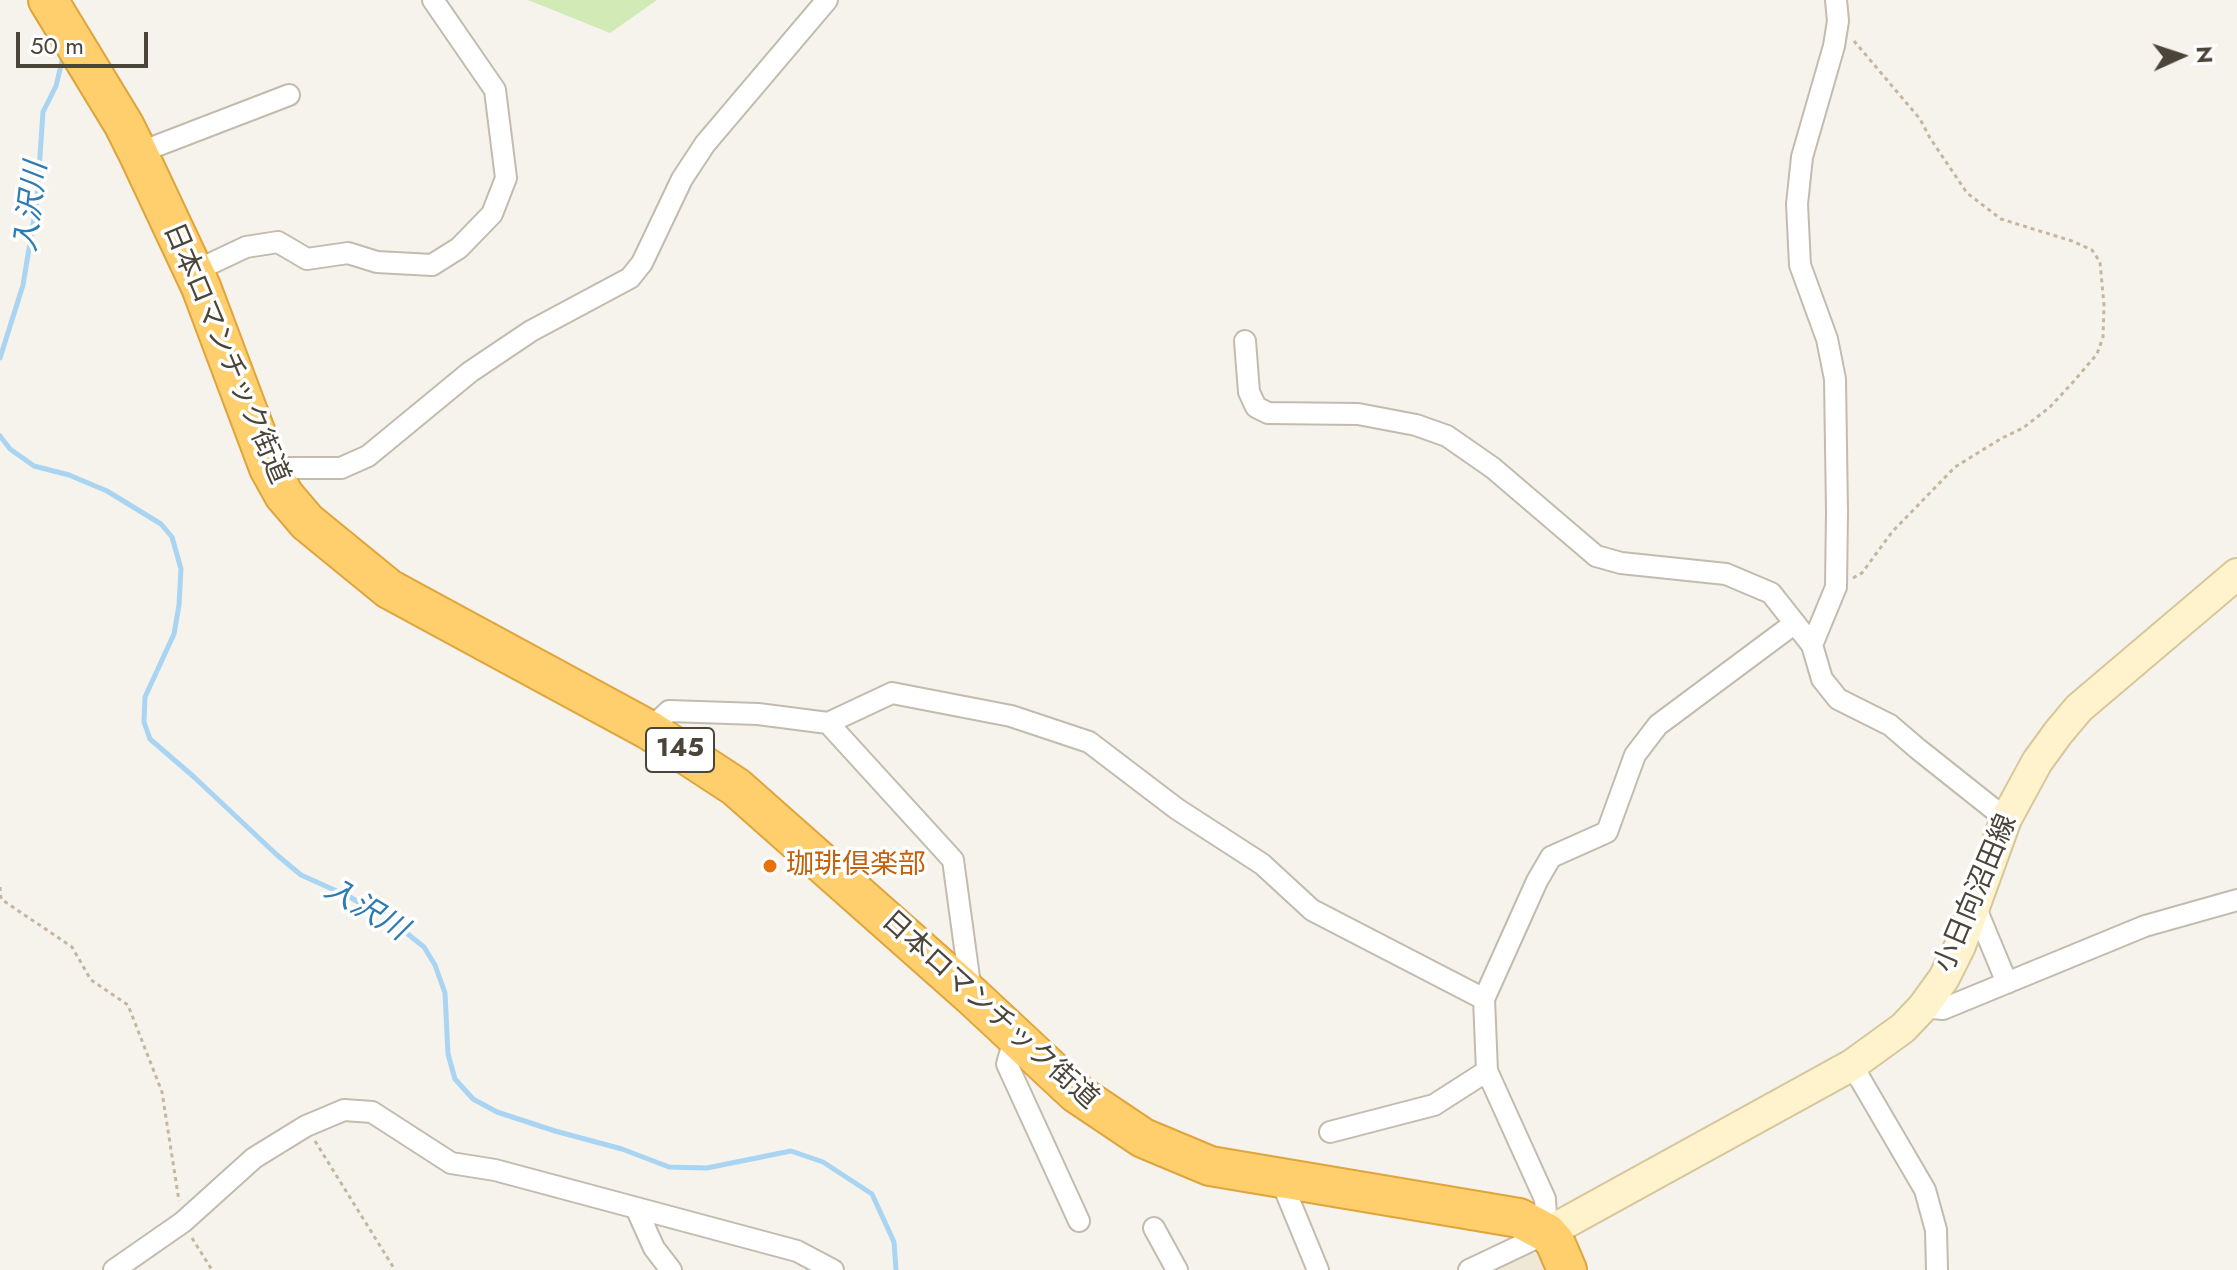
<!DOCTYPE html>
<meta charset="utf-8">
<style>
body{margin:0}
#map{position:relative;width:2237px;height:1270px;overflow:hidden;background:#f6f3ec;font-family:Jost,sans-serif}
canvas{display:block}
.north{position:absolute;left:2141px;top:16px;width:80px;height:80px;-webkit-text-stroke:6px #fff;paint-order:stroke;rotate:87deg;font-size:22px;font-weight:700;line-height:32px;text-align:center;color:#4b4439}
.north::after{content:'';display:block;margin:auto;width:28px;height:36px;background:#4b4439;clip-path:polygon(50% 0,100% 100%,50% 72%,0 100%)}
.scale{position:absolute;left:16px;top:32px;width:132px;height:36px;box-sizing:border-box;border:4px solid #4b4439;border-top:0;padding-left:10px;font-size:24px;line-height:28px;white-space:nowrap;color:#4b4439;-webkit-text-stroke:6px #fff;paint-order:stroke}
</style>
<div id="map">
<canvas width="2237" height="1270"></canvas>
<div class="north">N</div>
<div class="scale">50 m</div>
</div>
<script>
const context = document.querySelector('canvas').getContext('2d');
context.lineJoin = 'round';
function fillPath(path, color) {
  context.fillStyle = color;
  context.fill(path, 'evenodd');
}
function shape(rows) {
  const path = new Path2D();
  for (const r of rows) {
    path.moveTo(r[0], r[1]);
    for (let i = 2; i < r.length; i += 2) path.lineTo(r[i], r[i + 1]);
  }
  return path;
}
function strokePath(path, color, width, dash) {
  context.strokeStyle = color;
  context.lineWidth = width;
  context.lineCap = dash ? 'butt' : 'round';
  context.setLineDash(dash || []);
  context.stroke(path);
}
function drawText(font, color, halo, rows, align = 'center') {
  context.font = font + ' Jost,"Noto Sans JP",sans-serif';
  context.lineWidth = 7;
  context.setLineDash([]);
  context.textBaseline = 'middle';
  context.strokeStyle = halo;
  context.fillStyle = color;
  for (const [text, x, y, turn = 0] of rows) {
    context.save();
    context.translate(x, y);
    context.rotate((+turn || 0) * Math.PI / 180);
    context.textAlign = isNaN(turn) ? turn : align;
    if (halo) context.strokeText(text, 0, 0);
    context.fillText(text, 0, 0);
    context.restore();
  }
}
const education = shape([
 [1531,1252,1548,1256,1553,1270,1495,1270]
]);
const green = shape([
 [528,0,657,0,610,33]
]);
const stream = shape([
 [0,358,23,285,37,200,43,112,56,86,63,57],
 [0,436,10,449,34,466,69,475,107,491,161,524,172,537,181,569,179,605,174,634,145,697,144,722,150,739,194,777,277,855,301,875,350,897,399,927,424,947,435,965,445,993,448,1054,455,1079,473,1099,497,1112,555,1131,622,1149,669,1167,707,1168,791,1151,823,1162,872,1194,894,1242,896,1270]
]);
const path = shape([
 [1853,578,1862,573,1892,532,1955,467,2002,438,2023,428,2050,407,2074,381,2097,354,2103,337,2104,305,2100,262,2092,250,2072,241,2001,219,1967,193,1930,138,1920,119,1854,41],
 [0,887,1,899,72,947,91,980,128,1005,162,1092,179,1201],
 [315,1141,395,1270],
 [192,1238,212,1270]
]);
const street = shape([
 [138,153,289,95],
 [193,272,246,247,278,242,307,259,348,253,377,262,432,265,459,248,492,214,506,178,495,90,433,0],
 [1245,341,1249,392,1256,407,1268,413,1358,414,1416,425,1447,436,1493,468,1596,556,1621,563,1726,574,1771,593,1812,645,1822,679,1838,699,1890,725,1918,749,2006,819],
 [269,468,341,468,368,456,470,372,531,331,630,278,642,263,682,179,705,144,827,0],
 [1812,645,1836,587,1837,512,1835,379,1827,339,1800,265,1797,204,1802,157,1834,46,1838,21,1836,0],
 [828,723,953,860,971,992],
 [649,730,669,711,758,714,828,723,892,693,1011,716,1089,742,1177,809,1262,864,1312,910,1484,999,1487,1071,1545,1199,1547,1233,1469,1270],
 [1975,906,2007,983],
 [1484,999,1537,881,1551,857,1607,832,1635,755,1658,725,1795,623],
 [1923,1007,1943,1009,2145,926,2237,900],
 [1015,1036,1007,1064,1079,1221],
 [1852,1065,1925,1190,1936,1230,1937,1270],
 [1330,1132,1434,1105,1487,1071],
 [1280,1178,1318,1270],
 [636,1208,654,1248,671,1270],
 [1154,1228,1177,1270],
 [114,1270,183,1222,254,1158,306,1126,344,1110,372,1112,451,1163,495,1170,797,1251,833,1270]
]);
const secondary = shape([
 [1547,1233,1852,1065,1903,1028,1923,1007,1944,978,1960,946,2006,819,2037,762,2058,733,2079,708,2237,574]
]);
const highway = shape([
 [48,0,124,125,138,153,201,287,269,468,284,495,307,522,389,589,649,730,736,787,972,996,1076,1093,1143,1138,1210,1166,1519,1218,1547,1233,1555,1242,1567,1270]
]);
const markers = [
 [770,866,8,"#e8710a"]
];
const shields = [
 [680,750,68]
];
const shieldNames = [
 ["145",680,750]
];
const streetNames = [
 ["日本ロマンチック街道",225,354,67],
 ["小日向沼田線",1977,894,-67],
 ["日本ロマンチック街道",989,1011,42]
];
const foodNames = [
 ["珈琲倶楽部",786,866]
];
const waterNames = [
 ["入沢川",33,207,-83],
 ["入沢川",365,911,31]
];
fillPath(education, '#efe8d6');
fillPath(green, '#d2eab5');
strokePath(stream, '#a9d4f2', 5);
strokePath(street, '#c2bbae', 24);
strokePath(secondary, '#d6c79b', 34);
strokePath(highway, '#e0a43c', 42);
strokePath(path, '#c4b79f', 3, [4, 4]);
strokePath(street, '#fff', 20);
strokePath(secondary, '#fff3cd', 30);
strokePath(highway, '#ffcf6e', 38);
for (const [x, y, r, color] of markers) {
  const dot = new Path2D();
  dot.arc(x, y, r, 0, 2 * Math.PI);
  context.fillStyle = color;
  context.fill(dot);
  strokePath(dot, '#fff', 3);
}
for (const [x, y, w] of shields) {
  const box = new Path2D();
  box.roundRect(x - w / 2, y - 22, w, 44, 6);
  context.fillStyle = '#fff';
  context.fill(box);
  strokePath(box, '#4b4439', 2);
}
drawText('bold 26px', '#4b4439', null, shieldNames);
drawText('28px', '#4b4439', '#fff', streetNames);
drawText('28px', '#c56008', '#fff', foodNames, 'left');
drawText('italic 30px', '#2e7ab2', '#fff', waterNames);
</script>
